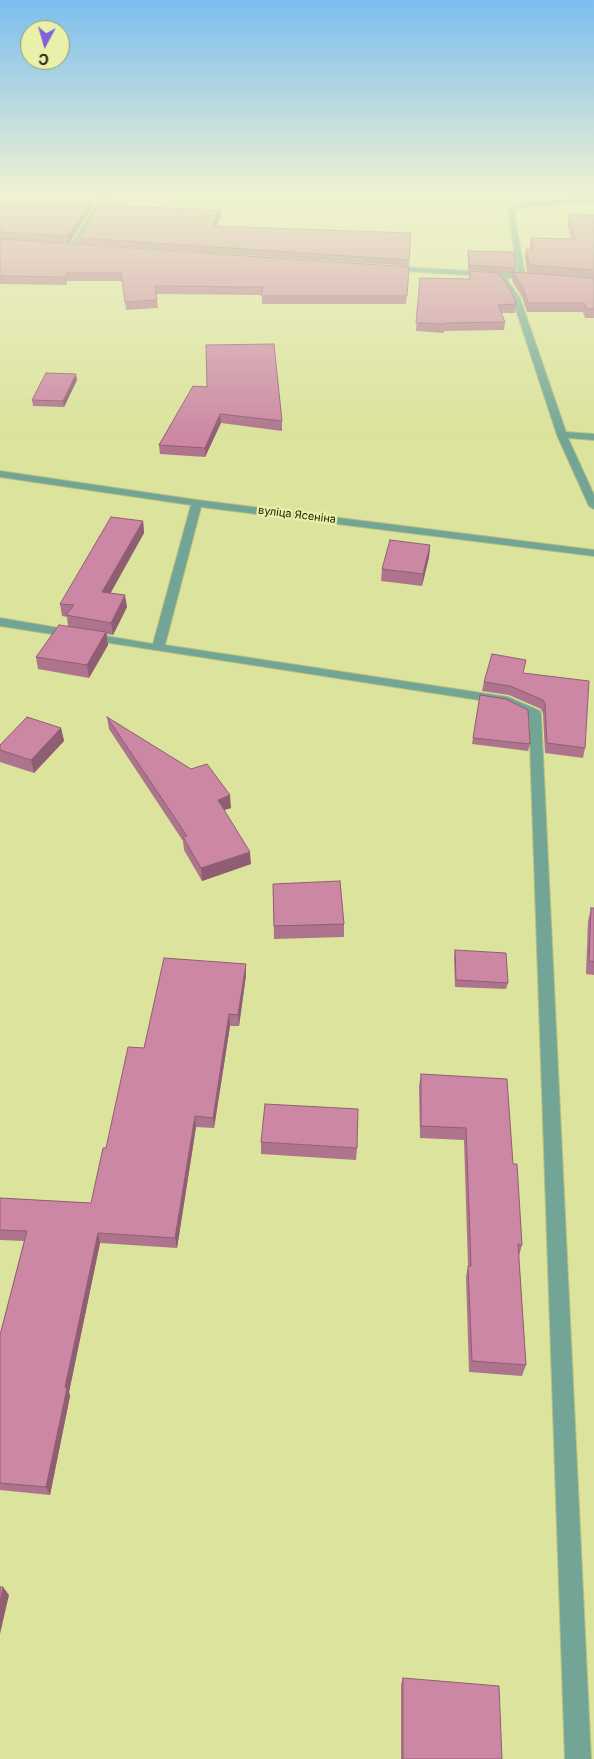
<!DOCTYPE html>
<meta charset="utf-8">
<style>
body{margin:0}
#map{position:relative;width:594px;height:1759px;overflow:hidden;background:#dbe39c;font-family:Inter,sans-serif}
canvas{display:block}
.north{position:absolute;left:20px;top:20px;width:50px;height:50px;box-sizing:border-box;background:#e8f0a9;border:1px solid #969b66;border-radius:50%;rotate:186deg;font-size:14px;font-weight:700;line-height:20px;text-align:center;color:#1b1c02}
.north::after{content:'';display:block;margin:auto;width:18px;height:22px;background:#835fda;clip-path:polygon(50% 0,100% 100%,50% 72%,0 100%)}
</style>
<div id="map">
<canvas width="594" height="1759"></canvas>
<div class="north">С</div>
</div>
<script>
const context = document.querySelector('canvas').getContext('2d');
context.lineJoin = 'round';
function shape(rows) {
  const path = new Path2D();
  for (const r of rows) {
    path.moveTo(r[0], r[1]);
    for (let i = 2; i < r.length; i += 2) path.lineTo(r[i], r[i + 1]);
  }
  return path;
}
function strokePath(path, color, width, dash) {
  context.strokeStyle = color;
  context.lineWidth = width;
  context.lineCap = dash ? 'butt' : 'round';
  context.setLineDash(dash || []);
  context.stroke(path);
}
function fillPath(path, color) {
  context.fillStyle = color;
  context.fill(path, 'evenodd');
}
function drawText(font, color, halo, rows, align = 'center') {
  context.font = font + ' Inter,sans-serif';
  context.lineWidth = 4.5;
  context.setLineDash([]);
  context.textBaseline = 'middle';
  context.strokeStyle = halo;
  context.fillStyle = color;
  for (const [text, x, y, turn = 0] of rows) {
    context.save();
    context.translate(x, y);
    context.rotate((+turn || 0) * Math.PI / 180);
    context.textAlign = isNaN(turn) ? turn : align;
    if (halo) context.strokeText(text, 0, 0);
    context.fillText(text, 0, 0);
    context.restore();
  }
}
const minor = shape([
 [104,192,110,192,75,250,69,250,68,248,104,192],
 [594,198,594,202,533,206,518,209,514,212,525,274,536,277,532,279,506,278,520,298,566,432,594,434,594,440,568,438,594,495,594,509,589,506,557,435,512,298,505,285,497,277,388,270,384,268,388,266,518,274,508,210,514,206,533,202,594,198],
 [0,471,197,500,594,550,594,556,201,507,165,645,508,697,540,711,541,714,591,1759,565,1759,529,716,505,704,0,626,0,618,153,644,191,505,0,477,0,471]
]);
const wall = shape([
 [122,202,122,206,220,210,221,217,216,226,411,233,409,266,80,244,79,238],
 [0,204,92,207,69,244,409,267,406,304,262,304,262,295,156,294,158,308,126,310,122,281,67,281,67,285,0,284],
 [569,214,594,215,594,318,585,318,583,312,527,312,522,297,512,281,512,274,468,270,468,251,516,268,516,272,527,273,525,258,526,249,530,249,530,246,531,238,571,239,567,223],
 [470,271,516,304,515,313,501,313,505,322,504,330,444,331,444,333,416,331,420,278,469,279],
 [77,380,64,407,33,406,32,400],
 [193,386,282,421,282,431,221,423,205,457,160,454,159,445],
 [143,521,144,533,110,593,127,607,113,635,107,634,108,645,89,678,38,669,36,657,68,626,67,617,62,616,60,604],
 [430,545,429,557,422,586,381,581,382,569],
 [524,673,585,748,583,758,545,753,543,714,541,709,509,695,482,691,484,682],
 [480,695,530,744,528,751,472,744],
 [107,717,191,769,231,808,224,810,251,864,202,881,184,850,183,841,109,729],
 [61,728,64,741,34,773,0,762,0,745],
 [273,884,344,924,344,937,274,939],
 [591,908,594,908,594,975,586,974,588,921],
 [455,950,508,983,506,989,455,987,454,957],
 [246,975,239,1026,230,1026,214,1128,196,1127,177,1248,100,1243,69,1392,70,1396,50,1495,0,1490,0,1335,24,1241,0,1240,0,1198,91,1203,106,1148,144,1048],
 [421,1074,513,1164,522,1245,519,1256,526,1365,522,1376,469,1372,466,1277,468,1266,464,1140,420,1138,419,1086],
 [261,1142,357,1148,356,1160,261,1154],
 [403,1678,502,1759,401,1759,401,1684]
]);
const shadedWall = shape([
 [91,200,92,207,69,244,68,236],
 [220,210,221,217,213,233,212,226],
 [76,374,77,380,64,407,63,401],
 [220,414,221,423,205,457,205,448],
 [143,521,144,533,104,605,102,592],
 [430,545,429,557,422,586,423,574],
 [125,595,127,607,113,635,111,623],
 [106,632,108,645,89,678,87,665],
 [61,728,64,741,34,773,31,760],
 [230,795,231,808,218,812,218,800],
 [250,852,251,864,202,881,201,868],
 [246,964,246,975,239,1026,238,1015],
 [229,1014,230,1026,214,1128,213,1118],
 [195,1116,196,1127,177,1248,175,1238],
 [98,1233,100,1243,69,1392,70,1396,50,1495,46,1487,65,1387],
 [3,1587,9,1595,0,1634,0,1603]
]);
const building = shape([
 [80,200,91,200,68,236,0,232,0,204,76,205,80,200],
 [102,201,122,202,119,206,220,210,212,226,411,233,409,260,79,238,102,201],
 [569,214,594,215,594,270,529,265,526,249,533,250,531,238,575,239,569,214],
 [0,239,409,267,407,296,261,296,263,287,155,286,157,300,125,302,121,273,66,273,66,277,0,276,0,239],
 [468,251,514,252,516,268,469,265,468,251],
 [470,271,499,273,511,291,516,304,498,305,505,322,445,323,445,324,416,323,420,278,470,279,470,271],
 [513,272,594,278,594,309,587,309,584,303,528,303,523,288,513,272],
 [274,344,282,421,220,414,205,448,159,445,193,386,207,387,206,345,274,344],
 [46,373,76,374,63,401,32,400,46,373],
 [111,517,143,521,102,592,125,595,111,623,66,615,74,605,60,604,111,517],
 [390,540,430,545,423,574,382,569,390,540],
 [59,625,106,632,87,665,36,657,59,625],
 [492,654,526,660,523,673,589,681,585,748,547,743,545,704,543,700,510,686,484,682,492,654],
 [480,695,506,699,528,710,530,744,473,738,480,695],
 [27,717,61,728,31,760,0,750,0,745,27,717],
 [107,717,191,769,207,764,230,795,218,800,250,852,201,868,183,837,187,836,107,717],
 [340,881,344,924,274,926,273,884,340,881],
 [591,908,594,908,594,962,589,961,591,908],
 [455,950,506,953,508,983,456,980,455,950],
 [164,958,246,964,238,1015,229,1014,213,1118,195,1116,175,1238,98,1233,65,1387,67,1388,46,1487,0,1483,0,1335,27,1231,0,1230,0,1198,91,1203,103,1148,106,1148,128,1047,144,1048,164,958],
 [421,1074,507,1079,513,1164,517,1164,522,1245,518,1244,526,1365,472,1361,468,1266,471,1266,466,1128,421,1126,421,1074],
 [265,1104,358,1109,357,1148,261,1142,265,1104],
 [0,1587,3,1587,0,1603,0,1587],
 [403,1678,499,1686,502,1759,403,1759,403,1678]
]);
const farStreetnames = [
 ["вуліца Ясеніна",297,515,7]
];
strokePath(minor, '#b8bf80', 2);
fillPath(minor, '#72a595');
fillPath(wall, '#af748d');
fillPath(shadedWall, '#8f5e73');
fillPath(building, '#cc87a4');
strokePath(building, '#8f5e73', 1);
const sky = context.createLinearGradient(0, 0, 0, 438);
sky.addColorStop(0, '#7bbeef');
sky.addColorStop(0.44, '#eff2d2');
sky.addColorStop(1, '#eff2d200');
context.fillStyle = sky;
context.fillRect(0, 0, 594, 438);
drawText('11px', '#1b1c02', '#e8f0a9', farStreetnames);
</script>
